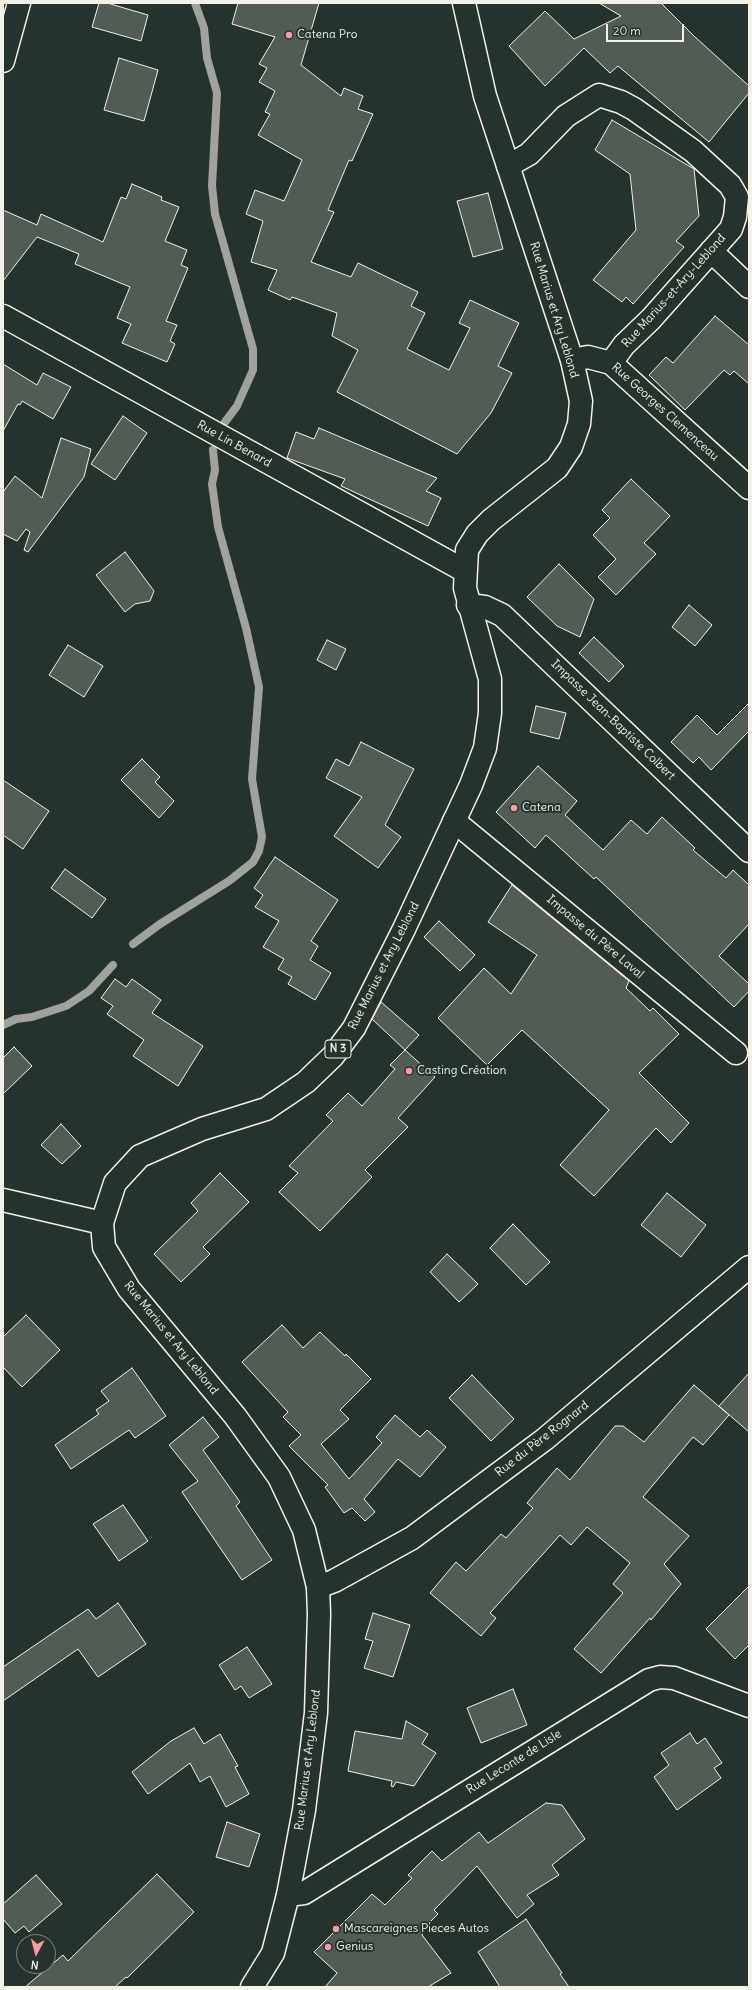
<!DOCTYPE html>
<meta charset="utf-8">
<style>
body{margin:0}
#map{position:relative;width:752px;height:1990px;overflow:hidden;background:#26332d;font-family:Delius,sans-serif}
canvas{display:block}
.frame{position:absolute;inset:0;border:4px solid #f4f1e8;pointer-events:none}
.north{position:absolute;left:16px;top:1934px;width:40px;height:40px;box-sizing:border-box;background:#26332d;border:1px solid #787f78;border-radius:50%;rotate:187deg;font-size:11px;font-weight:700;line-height:16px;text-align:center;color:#f4f1e8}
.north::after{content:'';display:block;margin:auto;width:14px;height:18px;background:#ff9aa2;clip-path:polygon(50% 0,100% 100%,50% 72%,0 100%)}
.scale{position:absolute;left:606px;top:24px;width:78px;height:18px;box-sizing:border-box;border:2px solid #f4f1e8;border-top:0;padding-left:5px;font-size:12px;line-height:14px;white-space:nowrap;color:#f4f1e8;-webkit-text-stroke:3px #26332d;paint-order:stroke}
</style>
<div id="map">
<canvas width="752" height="1990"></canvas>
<div class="frame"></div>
<div class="north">N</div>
<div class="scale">20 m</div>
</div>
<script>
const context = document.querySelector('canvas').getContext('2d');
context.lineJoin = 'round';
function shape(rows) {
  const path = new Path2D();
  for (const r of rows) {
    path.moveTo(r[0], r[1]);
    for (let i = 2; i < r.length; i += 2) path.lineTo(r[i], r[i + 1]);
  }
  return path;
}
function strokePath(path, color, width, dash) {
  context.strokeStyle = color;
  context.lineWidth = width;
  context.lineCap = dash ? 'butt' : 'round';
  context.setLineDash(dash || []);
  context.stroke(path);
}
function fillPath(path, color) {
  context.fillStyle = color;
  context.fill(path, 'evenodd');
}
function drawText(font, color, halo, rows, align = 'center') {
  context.font = font + ' Delius,sans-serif';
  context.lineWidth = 4;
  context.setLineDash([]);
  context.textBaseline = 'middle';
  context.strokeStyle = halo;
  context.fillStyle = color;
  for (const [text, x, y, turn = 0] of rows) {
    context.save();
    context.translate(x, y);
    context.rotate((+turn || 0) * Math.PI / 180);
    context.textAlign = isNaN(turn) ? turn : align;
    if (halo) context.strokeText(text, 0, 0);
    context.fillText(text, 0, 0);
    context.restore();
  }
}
const stream = shape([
 [195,3,204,28,207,58,217,93,212,186,215,214,253,349,253,370,237,406,225,422],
 [133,944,160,924,229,881,253,862,259,851,262,837,252,779,259,687,246,628,218,527,212,484,215,470,213,450],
 [3,1025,16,1019,32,1017,66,1006,89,991,113,965]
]);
const building = shape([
 [99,3,107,3,148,15,141,41,92,27,99,3],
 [238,3,319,3,301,65,341,96,344,88,363,96,358,109,373,114,352,161,349,160,328,210,334,212,311,262,351,277,358,263,418,292,411,306,425,313,407,349,449,370,470,328,459,323,470,300,519,323,498,366,512,373,491,413,457,454,337,392,358,350,332,336,337,313,292,297,290,300,268,290,277,270,251,262,263,221,246,214,255,190,284,201,302,160,258,135,270,114,265,112,275,91,259,82,267,68,259,64,275,37,232,24,238,3],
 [599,3,661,3,694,36,749,86,749,93,709,142,618,66,610,73,584,48,545,86,509,46,545,11,574,39,621,16,599,3],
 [119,58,158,70,144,121,104,110,119,58],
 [612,120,694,169,699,216,676,241,684,247,633,304,626,297,622,302,593,280,636,230,630,174,595,150,612,120],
 [132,184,162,197,161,200,179,207,165,241,187,250,181,265,188,268,166,321,177,325,170,341,175,344,167,362,122,343,131,324,117,318,130,287,75,264,79,254,37,237,3,281,3,210,37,225,41,214,103,242,121,197,126,199,132,184],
 [488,193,503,249,473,257,457,201,488,193],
 [715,316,749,345,749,384,734,371,730,375,724,370,685,410,649,375,666,357,673,363,715,316],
 [3,364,37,385,43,373,71,387,53,419,22,401,20,405,18,404,3,431,3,364],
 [123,416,147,433,115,480,91,464,123,416],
 [319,428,437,478,426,491,441,498,428,526,341,486,345,479,287,458,296,432,314,439,319,428],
 [61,438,91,449,84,477,28,552,24,550,30,532,26,529,17,541,3,534,3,492,15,476,42,498,61,438],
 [631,479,670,516,644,543,656,554,616,595,598,577,616,559,593,535,610,518,602,510,631,479],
 [125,552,154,591,150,601,135,604,125,612,96,575,125,552],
 [559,564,594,599,580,637,557,626,527,597,559,564],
 [689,605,712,625,695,646,672,627,689,605],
 [594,637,624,666,609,682,579,653,594,637],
 [327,640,346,649,336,670,317,660,327,640],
 [68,645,103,666,84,697,49,675,68,645],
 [749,703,749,731,711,770,699,757,693,763,671,742,697,715,717,735,749,703],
 [536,706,566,713,559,739,530,732,536,706],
 [361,742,414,769,385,825,401,837,378,868,334,836,362,797,326,778,336,759,349,766,361,742],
 [142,759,160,777,155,782,174,801,159,818,121,780,142,759],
 [538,766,577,801,565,815,603,850,631,820,647,834,662,817,695,848,693,850,726,878,733,870,749,885,749,924,719,956,749,984,749,991,734,1007,613,893,596,877,594,879,546,835,535,848,496,812,538,766],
 [3,780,49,811,23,849,3,835,3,780],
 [275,857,338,900,311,941,318,946,310,960,331,973,315,1000,288,984,292,977,278,969,284,959,263,947,279,921,255,907,263,895,254,888,275,857],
 [65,869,106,899,92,918,51,888,65,869],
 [512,885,629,981,626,988,650,1011,653,1008,679,1034,639,1073,689,1123,671,1143,656,1128,594,1196,560,1165,609,1110,522,1030,487,1065,438,1018,484,968,511,994,537,955,488,922,512,885],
 [439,921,475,955,460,971,424,937,439,921],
 [115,979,126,987,132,979,161,1000,152,1013,203,1046,178,1086,133,1056,144,1040,107,1014,113,1006,101,998,115,979],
 [381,1002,419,1035,405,1050,435,1077,398,1118,408,1127,365,1170,372,1177,320,1231,279,1192,298,1173,289,1166,333,1121,326,1115,348,1093,362,1106,395,1069,390,1065,405,1050,372,1019,381,1002],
 [14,1047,32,1066,3,1094,3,1058,14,1047],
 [61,1124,81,1146,62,1164,41,1145,61,1124],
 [220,1173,249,1202,203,1247,210,1254,181,1282,154,1254,198,1211,191,1203,220,1173],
 [667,1193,706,1225,681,1257,641,1225,667,1193],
 [513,1224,550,1262,526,1285,490,1248,513,1224],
 [447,1254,478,1284,459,1302,430,1272,447,1254],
 [26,1315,60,1350,22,1387,3,1367,3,1337,26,1315],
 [282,1325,303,1348,320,1332,345,1356,346,1354,371,1379,340,1410,349,1419,321,1444,349,1479,382,1443,376,1437,395,1415,420,1437,427,1430,446,1447,420,1477,398,1459,364,1499,375,1512,365,1521,352,1508,344,1513,325,1487,328,1485,289,1446,301,1435,283,1417,288,1412,242,1362,282,1325],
 [132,1368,166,1416,135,1438,129,1430,71,1469,55,1445,99,1414,96,1410,109,1401,101,1391,132,1368],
 [749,1373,749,1432,719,1406,749,1373],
 [472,1375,514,1419,491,1441,449,1398,472,1375],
 [694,1385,729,1415,703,1445,693,1437,643,1497,689,1536,664,1564,681,1584,651,1620,650,1618,601,1673,574,1649,623,1593,613,1584,630,1563,587,1527,571,1545,560,1535,490,1613,496,1618,481,1636,430,1593,456,1562,466,1571,501,1534,506,1538,533,1508,527,1503,557,1468,570,1480,615,1426,623,1426,644,1442,694,1385],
 [203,1417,219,1437,203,1450,240,1502,236,1506,272,1560,242,1580,182,1492,198,1481,169,1445,203,1417],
 [123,1505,148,1541,119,1561,93,1524,123,1505],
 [749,1586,749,1645,735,1659,706,1629,749,1586],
 [118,1603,146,1644,98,1677,78,1649,3,1701,3,1667,88,1609,96,1619,118,1603],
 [373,1613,410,1625,393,1677,364,1668,373,1641,365,1639,373,1613],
 [247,1647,272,1684,249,1698,241,1686,235,1690,219,1665,247,1647],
 [513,1689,527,1725,481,1743,467,1708,513,1689],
 [406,1721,428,1734,422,1744,436,1753,414,1786,396,1782,393,1787,391,1786,392,1781,348,1771,355,1731,402,1739,406,1721],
 [194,1728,204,1744,220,1734,238,1766,235,1767,249,1794,226,1807,210,1776,200,1782,190,1763,148,1794,132,1772,171,1741,194,1728],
 [690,1733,697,1744,705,1738,722,1763,714,1768,721,1778,677,1810,654,1777,669,1765,661,1753,690,1733],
 [546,1803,562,1805,585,1839,552,1865,559,1875,527,1895,534,1904,517,1918,477,1866,434,1910,438,1914,422,1930,424,1932,422,1935,451,1973,428,1987,325,1987,337,1973,314,1952,372,1894,385,1905,412,1878,408,1875,432,1851,442,1861,479,1832,488,1843,546,1803],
 [227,1822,260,1834,249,1867,216,1857,227,1822],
 [157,1874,194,1912,127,1978,126,1977,115,1987,25,1987,63,1955,68,1961,157,1874],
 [36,1875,62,1904,29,1932,24,1926,15,1933,3,1919,3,1904,36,1875],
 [526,1919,562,1973,560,1974,569,1987,500,1987,478,1952,526,1919]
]);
const minor = shape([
 [3,61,19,3],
 [508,166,529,154,566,116,599,95,621,102,634,109,693,151,730,185,737,197,735,217,731,229,651,319,624,345,611,363],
 [711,251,749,287],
 [3,316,465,571],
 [572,360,588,357,611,363,749,488],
 [468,605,485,607,502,615,749,851],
 [454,821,736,1053],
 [3,1200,102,1223],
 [318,1587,334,1581,412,1538,545,1439,749,1267],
 [288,1895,304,1893,649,1680,660,1677,674,1678,749,1706]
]);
const primary = shape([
 [252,1987,273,1953,288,1895,304,1810,316,1713,319,1614,318,1587,304,1530,279,1477,235,1416,129,1289,104,1247,102,1223,115,1183,140,1156,202,1129,266,1109,306,1082,333,1056,354,1028,404,929,471,785,485,748,490,713,490,679,465,588,467,550,477,534,491,520,557,468,571,447,579,424,581,401,572,360,485,96,464,3]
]);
const markers = [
 [289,35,4,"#ff9aa2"],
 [514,808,4,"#ff9aa2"],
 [409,1071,4,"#ff9aa2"],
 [336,1929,4,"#ff9aa2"],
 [328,1947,4,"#ff9aa2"]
];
const shields = [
 [338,1049,26]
];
const shieldNames = [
 ["N 3",338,1049]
];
const poiNames = [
 ["Catena Pro",297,35],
 ["Catena",522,808],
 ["Casting Création",417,1071],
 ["Mascareignes Pieces Autos",344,1929],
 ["Genius",336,1947]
];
const streetNames = [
 ["Rue Marius-et-Ary-Leblond",674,291,-48],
 ["Rue Marius et Ary Leblond",554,310,73],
 ["Rue Georges Clemenceau",665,412,42],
 ["Rue Lin Benard",234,444,29],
 ["Impasse Jean-Baptiste Colbert",613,720,44],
 ["Impasse du Père Laval",595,937,40],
 ["Rue Marius et Ary Leblond",384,966,-63],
 ["Rue Marius et Ary Leblond",171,1338,51],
 ["Rue du Père Rognard",542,1439,-38],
 ["Rue Marius et Ary Leblond",308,1760,-83],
 ["Rue Leconte de Lisle",514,1762,-32]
];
strokePath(stream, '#9fa39b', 8);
fillPath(building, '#525c55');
strokePath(building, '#f4f1e8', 1);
strokePath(minor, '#f4f1e8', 25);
strokePath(primary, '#f4f1e8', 25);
strokePath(minor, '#26332d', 22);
strokePath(primary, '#26332d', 22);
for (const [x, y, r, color] of markers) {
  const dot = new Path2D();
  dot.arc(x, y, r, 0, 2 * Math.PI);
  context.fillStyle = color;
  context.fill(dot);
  strokePath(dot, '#26332d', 1.5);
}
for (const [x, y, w] of shields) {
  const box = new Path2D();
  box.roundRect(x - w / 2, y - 9, w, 18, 3);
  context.fillStyle = '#26332d';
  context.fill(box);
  strokePath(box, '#f4f1e8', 1);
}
drawText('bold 11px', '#f4f1e8', null, shieldNames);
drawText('12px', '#f4f1e8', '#26332d', poiNames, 'left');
drawText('12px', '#f4f1e8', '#26332d', streetNames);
</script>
